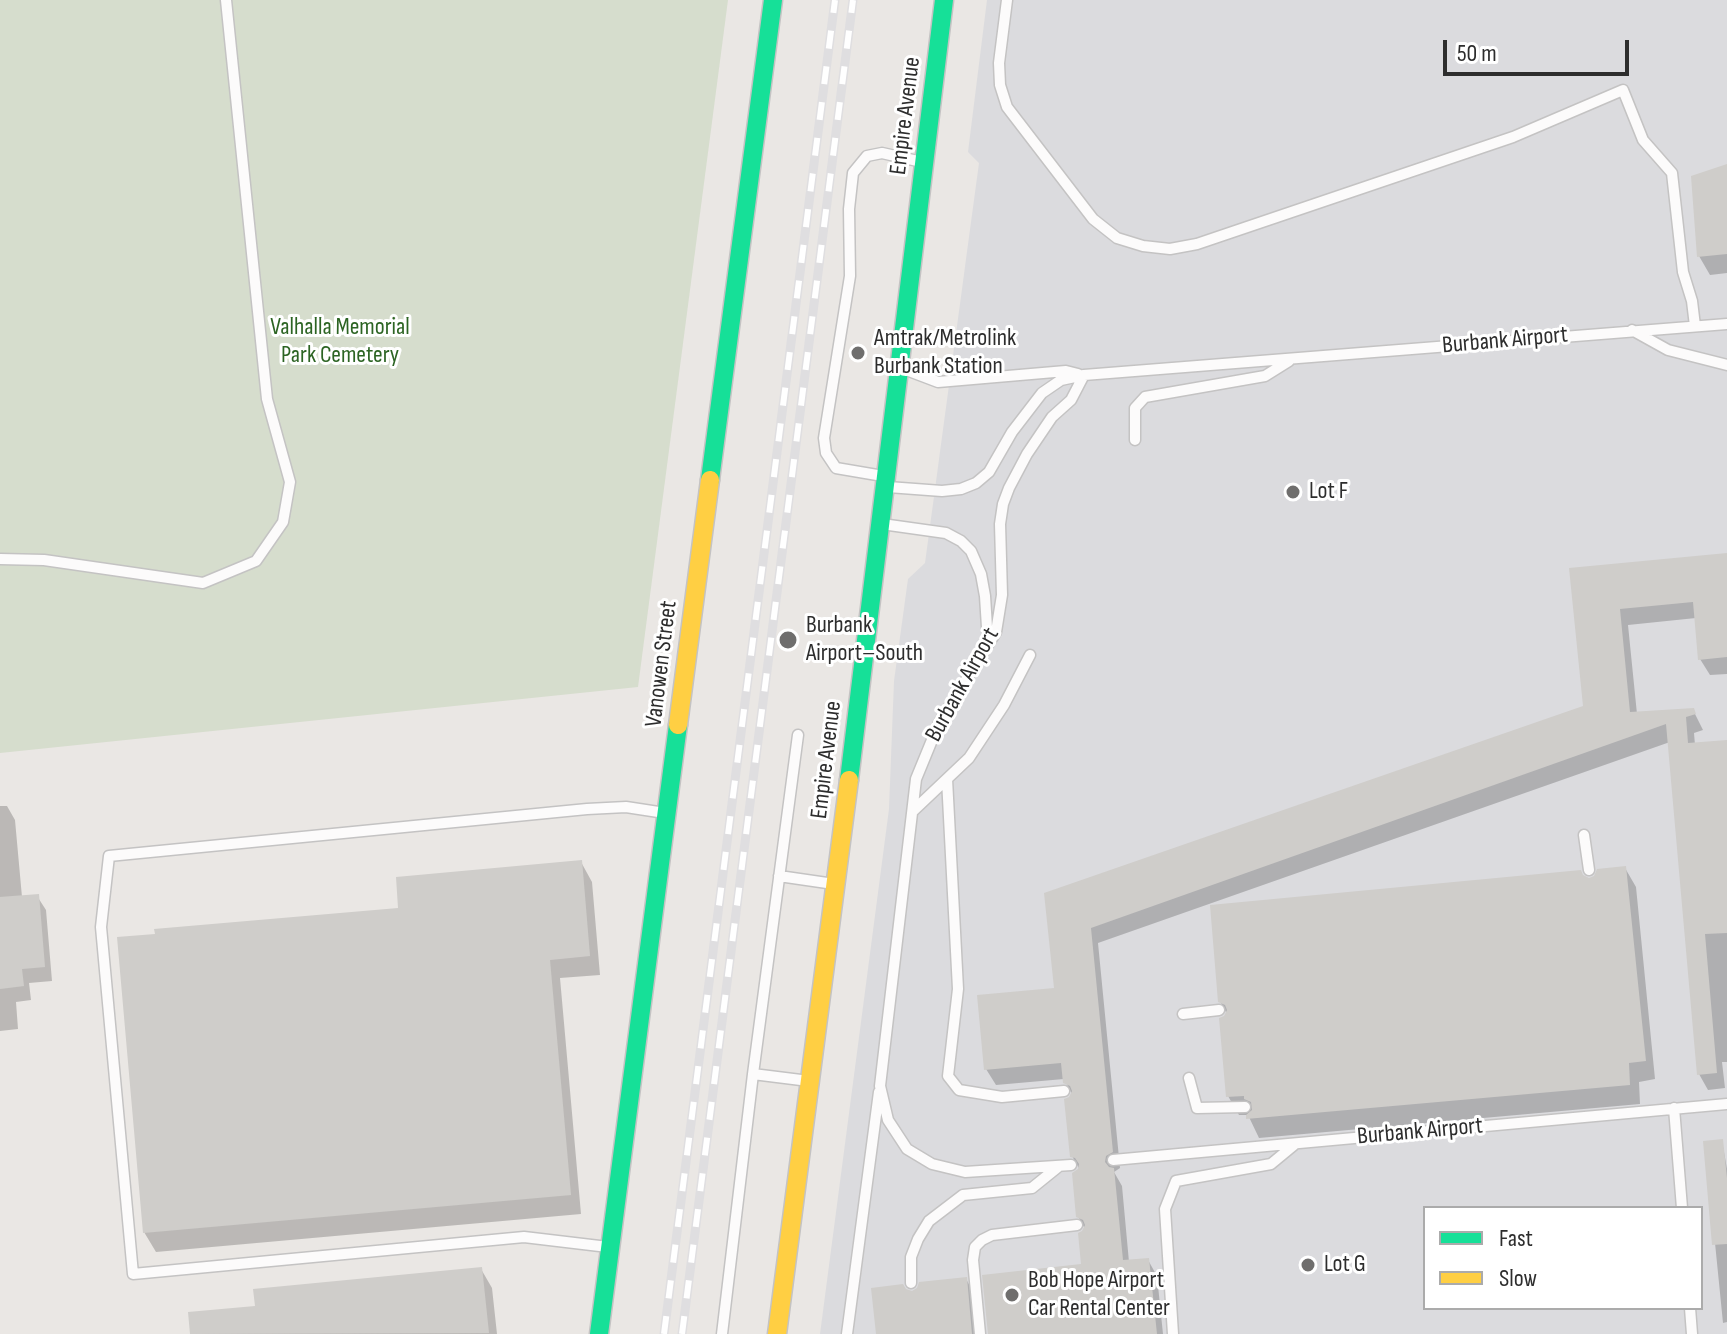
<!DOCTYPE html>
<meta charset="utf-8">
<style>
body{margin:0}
#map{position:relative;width:1727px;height:1334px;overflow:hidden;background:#eae7e4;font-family:"Sofia Sans Condensed",sans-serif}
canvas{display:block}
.legend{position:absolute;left:1423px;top:1206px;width:280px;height:104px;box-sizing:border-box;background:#fff;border:2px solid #ababab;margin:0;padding:10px 14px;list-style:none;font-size:24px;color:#2d2d2d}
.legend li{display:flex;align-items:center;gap:16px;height:40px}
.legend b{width:40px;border:2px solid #ababab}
.scale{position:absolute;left:1443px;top:40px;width:186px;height:36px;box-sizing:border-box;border:4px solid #2d2d2d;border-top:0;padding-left:10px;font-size:24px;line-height:28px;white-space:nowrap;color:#2d2d2d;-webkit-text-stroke:6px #fff;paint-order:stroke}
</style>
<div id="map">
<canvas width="1727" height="1334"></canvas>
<ul class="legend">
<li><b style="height:10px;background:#16e098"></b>Fast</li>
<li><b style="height:10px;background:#ffcf43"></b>Slow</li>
</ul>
<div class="scale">50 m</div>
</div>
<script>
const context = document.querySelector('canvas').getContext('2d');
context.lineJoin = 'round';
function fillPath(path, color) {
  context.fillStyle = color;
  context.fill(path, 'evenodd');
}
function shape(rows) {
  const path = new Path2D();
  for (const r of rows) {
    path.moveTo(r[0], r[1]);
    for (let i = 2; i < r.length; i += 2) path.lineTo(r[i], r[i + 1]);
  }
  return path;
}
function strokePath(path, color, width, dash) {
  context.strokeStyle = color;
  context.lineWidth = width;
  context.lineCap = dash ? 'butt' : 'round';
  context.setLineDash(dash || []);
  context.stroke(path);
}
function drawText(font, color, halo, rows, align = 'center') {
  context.font = font + ' "Sofia Sans Condensed",sans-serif';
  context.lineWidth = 6;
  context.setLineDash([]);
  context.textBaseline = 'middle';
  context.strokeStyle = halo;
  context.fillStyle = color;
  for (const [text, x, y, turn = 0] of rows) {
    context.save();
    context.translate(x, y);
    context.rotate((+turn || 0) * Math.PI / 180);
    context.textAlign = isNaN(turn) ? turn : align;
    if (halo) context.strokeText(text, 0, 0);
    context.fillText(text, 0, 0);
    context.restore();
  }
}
const airport = shape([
 [987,0,1727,0,1727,1334,820,1334,889,809,894,681,908,579,925,563,979,163,968,152],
 [1425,1208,1701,1208,1701,1308,1425,1308]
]);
const cemetery = shape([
 [0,0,728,0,638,687,0,753]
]);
const shadow = shape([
 [1727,168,1727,273,1710,275,1699,256],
 [1727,555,1727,674,1710,675,1700,659,1696,618,1628,625,1637,714,1693,710,1703,730,1694,733,1695,745,1727,742,1727,1062,1722,1062,1725,1088,1708,1090,1699,1074,1670,742,1098,943,1120,1168,1114,1172,1122,1186,1129,1262,1148,1260,1157,1276,1163,1334,990,1334,1083,1266,1085,1229,1078,1216,1080,1170,1072,1156,1073,1096,1064,1079,996,1085,986,1069,1056,990,1047,894,1585,708,1571,570],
 [0,806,7,806,15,820,22,897,37,896,46,910,52,981,29,983,31,1000,16,1002,18,1029,0,1031],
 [581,862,592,882,600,975,560,978,581,1214,156,1252,144,1232,400,910],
 [1625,868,1636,887,1655,1079,1639,1082,1640,1104,1259,1138,1248,1115,1239,1115,1228,1096,1227,1014,1220,1001],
 [1722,1141,1727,1169,1727,1322,1723,1323,1705,1143],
 [481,1269,492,1288,497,1334,192,1334,190,1314,257,1307],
 [966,1279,975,1295,978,1334,879,1334,905,1291,912,1293]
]);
const building = shape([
 [1727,164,1727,254,1697,257,1691,176],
 [1727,553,1727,657,1698,660,1693,602,1620,609,1630,712,1694,708,1696,714,1686,717,1688,743,1727,740,1727,933,1705,934,1717,1073,1697,1075,1666,724,1091,928,1113,1152,1106,1156,1105,1162,1109,1167,1114,1168,1123,1260,1149,1258,1157,1334,988,1334,982,1275,1081,1264,1078,1233,1082,1231,1085,1225,1083,1220,1076,1217,1072,1173,1078,1169,1079,1164,1075,1158,1070,1157,1064,1099,1069,1097,1072,1091,1070,1086,1063,1083,1061,1063,984,1070,977,995,1054,988,1044,893,1583,706,1569,568],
 [582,860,590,956,550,960,571,1195,143,1233,117,937,155,934,154,929,398,908,396,877],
 [1626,866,1646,1061,1629,1063,1630,1085,1246,1119,1246,1115,1252,1110,1251,1102,1244,1099,1244,1096,1226,1097,1219,1018,1224,1016,1227,1010,1225,1005,1218,1002,1210,905,1581,870,1583,875,1589,878,1594,876,1597,869],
 [39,894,45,967,22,969,24,986,0,989,0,897],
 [1723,1139,1727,1178,1727,1244,1712,1245,1703,1141],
 [482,1267,489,1333,190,1334,188,1312,255,1306,253,1289],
 [967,1277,972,1334,876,1334,871,1288,903,1284,906,1289,912,1291,917,1288,919,1282]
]);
const lane = shape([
 [1007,0,999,63,1000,85,1007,107,1093,219,1117,238,1143,246,1170,249,1197,244,1513,137,1623,90,1643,140,1672,173,1683,272,1692,301,1695,326],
 [1632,330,1668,350,1727,365],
 [901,368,938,382,1066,371,1078,374],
 [1135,440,1135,408,1145,397,1265,376,1289,361],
 [883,476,836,468,826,453,824,438,850,276,849,209,853,173,867,156,882,153,922,162],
 [888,487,942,491,961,489,976,483,989,472,1012,432,1042,393,1061,380,1084,375,1727,324],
 [882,524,946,533,961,541,971,551,981,574,985,596,988,643],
 [0,559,44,560,203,583,256,561,283,522,290,482,267,399,226,0],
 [947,779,958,989,948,1076,959,1090,1002,1097,1064,1091],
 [913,811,969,758,1004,705,1030,655],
 [1584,835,1589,870],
 [779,876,834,884],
 [1183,1014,1219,1010],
 [753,1074,809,1081],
 [1189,1078,1197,1108,1245,1107],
 [1674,1108,1682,1208],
 [1113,1160,1727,1104],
 [1071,1165,965,1172,932,1164,907,1149,888,1120,880,1086,916,779,939,723,996,632,1002,595,1000,524,1003,504,1009,488,1027,454,1052,417,1071,400,1084,375],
 [608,1247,524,1237,133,1274,101,927,109,856,587,809,626,807,665,813],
 [911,1283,911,1257,918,1239,929,1221,963,1195,1032,1188,1058,1167],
 [1690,1308,1692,1334],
 [722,1334,753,1074,798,735],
 [847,1334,879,1092],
 [980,1334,973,1260,975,1247,982,1240,992,1235,1077,1225],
 [1173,1334,1165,1209,1176,1181,1271,1164,1294,1145]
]);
const fast = shape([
 [710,480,773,0],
 [849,780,944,0],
 [599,1334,678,725]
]);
const slow = shape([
 [678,725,710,480],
 [777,1334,849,780]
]);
const rail = shape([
 [664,1334,835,0],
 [682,1334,853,0]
]);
const markers = [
 [858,353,8,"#6f6e6d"],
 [1293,492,8,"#6f6e6d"],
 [788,640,10,"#6f6e6d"],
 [1308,1265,8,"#6f6e6d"],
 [1012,1295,8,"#6f6e6d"]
];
const streetNames = [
 ["Empire Avenue",906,116,-83],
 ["Burbank Airport",1505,341,-5],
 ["Vanowen Street",662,664,-83],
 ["Burbank Airport",963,685,-61],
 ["Empire Avenue",827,760,-83],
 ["Burbank Airport",1420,1132,-5]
];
const parkNames = [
 ["Valhalla Memorial",340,328],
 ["Park Cemetery",340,356]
];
const poiNames = [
 ["Amtrak/Metrolink",874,339],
 ["Burbank Station",874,367],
 ["Lot F",1309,492],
 ["Burbank",806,626],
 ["Airport–South",806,654],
 ["Lot G",1324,1265],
 ["Bob Hope Airport",1028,1281],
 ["Car Rental Center",1028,1309]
];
fillPath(airport, '#dbdbde');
fillPath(cemetery, '#d6ddcd');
fillPath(shadow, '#0003');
fillPath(building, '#cfcdca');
strokePath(lane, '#c4c3c3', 13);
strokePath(fast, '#c4c3c3', 21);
strokePath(slow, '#c4c3c3', 21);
strokePath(lane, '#fcfbfb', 10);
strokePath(fast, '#16e098', 18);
strokePath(slow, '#ffcf43', 18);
strokePath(rail, '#dfdee0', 9);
strokePath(rail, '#fff', 6, [18]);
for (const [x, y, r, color] of markers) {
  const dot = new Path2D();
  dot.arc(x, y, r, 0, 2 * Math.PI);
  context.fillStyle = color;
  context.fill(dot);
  strokePath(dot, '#fff', 3);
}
drawText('24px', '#2d2d2d', '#fff', streetNames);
drawText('24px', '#2c6423', '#fff', parkNames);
drawText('24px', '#2d2d2d', '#fff', poiNames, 'left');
</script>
